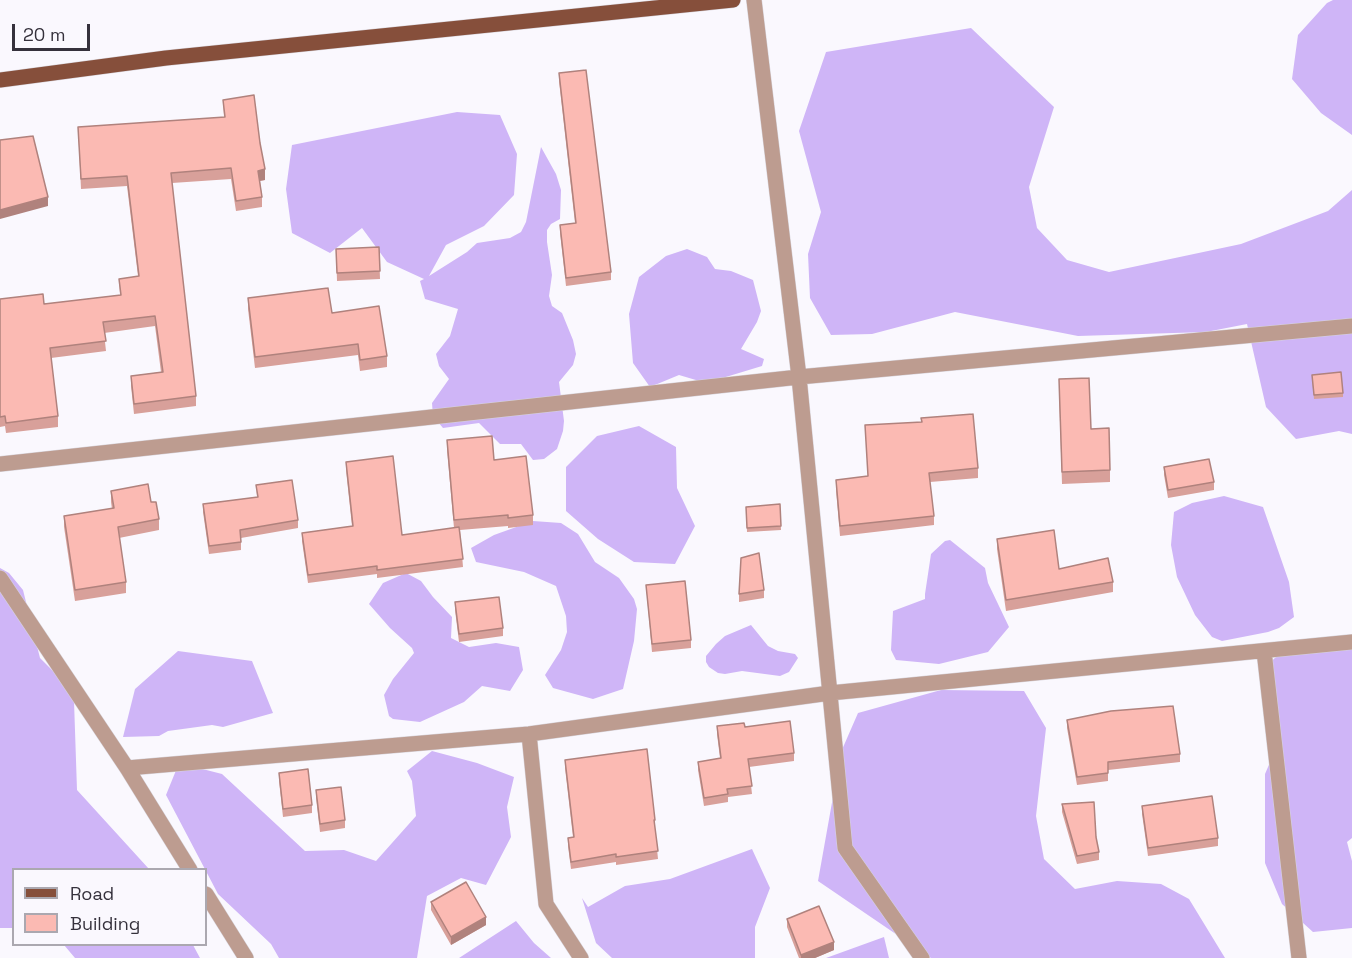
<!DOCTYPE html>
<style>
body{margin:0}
#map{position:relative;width:1352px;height:958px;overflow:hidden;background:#faf8fe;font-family:"Space Grotesk",sans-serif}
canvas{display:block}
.legend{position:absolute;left:12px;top:868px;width:195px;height:78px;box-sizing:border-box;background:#faf8fe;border:2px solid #aba8b0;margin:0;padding:8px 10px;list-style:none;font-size:18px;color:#35313c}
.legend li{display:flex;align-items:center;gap:12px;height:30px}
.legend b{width:30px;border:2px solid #aba8b0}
.scale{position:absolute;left:12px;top:24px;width:78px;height:27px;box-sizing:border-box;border:3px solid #35313c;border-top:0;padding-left:8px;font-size:18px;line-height:21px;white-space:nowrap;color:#35313c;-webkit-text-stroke:4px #faf8fe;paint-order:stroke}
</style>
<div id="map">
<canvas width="1352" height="958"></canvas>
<ul class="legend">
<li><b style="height:8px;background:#864f3b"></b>Road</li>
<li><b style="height:16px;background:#fbbab3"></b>Building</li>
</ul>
<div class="scale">20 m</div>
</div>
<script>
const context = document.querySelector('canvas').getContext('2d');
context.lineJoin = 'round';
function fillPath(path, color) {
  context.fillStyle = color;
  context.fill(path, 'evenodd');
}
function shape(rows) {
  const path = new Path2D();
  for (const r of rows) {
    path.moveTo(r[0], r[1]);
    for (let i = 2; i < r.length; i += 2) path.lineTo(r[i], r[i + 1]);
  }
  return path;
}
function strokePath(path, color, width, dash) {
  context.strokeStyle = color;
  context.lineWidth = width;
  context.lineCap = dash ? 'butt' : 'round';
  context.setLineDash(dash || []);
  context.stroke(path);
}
const forest = shape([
 [1333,0,1352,0,1352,135,1321,113,1292,79,1298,35,1327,3],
 [971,28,1054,107,1029,187,1037,228,1067,260,1109,272,1241,244,1328,211,1352,190,1352,434,1339,431,1296,439,1266,407,1247,324,1206,332,1078,336,955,312,872,334,831,335,810,298,808,254,821,212,799,131,826,52],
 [457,112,500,115,517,154,514,195,484,226,446,245,429,276,467,252,477,243,510,238,521,232,526,222,541,147,556,174,561,190,560,219,551,224,547,230,547,242,552,275,549,296,552,306,562,313,573,340,576,354,573,365,559,382,564,421,563,431,557,449,544,459,533,460,521,444,500,444,479,423,443,428,433,416,432,403,449,379,439,366,436,354,450,336,458,309,425,299,420,281,424,279,387,262,362,228,330,253,292,233,286,189,292,145],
 [687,249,707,257,715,269,731,271,753,280,761,311,757,322,741,349,764,359,762,366,706,383,679,375,650,387,633,363,629,314,639,277,666,256],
 [639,426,676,447,677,488,695,526,675,564,634,562,598,539,566,511,566,467,597,436],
 [1224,496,1263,507,1289,582,1294,617,1279,628,1268,632,1222,641,1212,637,1195,615,1177,577,1171,545,1174,512,1192,503],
 [533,521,561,523,578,534,595,562,619,578,634,599,637,609,634,641,623,689,593,699,553,688,545,675,561,650,567,632,566,616,556,586,524,572,476,562,471,548,494,535],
 [950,540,985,568,988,583,1009,627,988,652,939,664,896,660,891,650,893,611,925,599,925,594,931,554,945,541],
 [0,568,9,573,23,590,40,658,65,683,74,701,77,790,149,869,14,870,13,928,0,928],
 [406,573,421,581,433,597,452,617,451,638,469,647,496,643,519,647,523,670,510,691,482,686,464,702,420,722,393,719,389,716,384,695,393,679,414,653,412,648,390,628,369,604,383,583],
 [751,625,768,646,778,651,795,654,798,658,789,672,780,676,742,671,725,674,718,673,709,667,706,662,706,656,716,644,725,636],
 [1352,639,1352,838,1347,842,1352,861,1352,928,1313,932,1282,904,1265,863,1265,774,1271,760,1260,672,1294,640],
 [178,651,252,661,273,713,223,727,212,725,168,731,159,736,123,737,135,689],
 [941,690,1024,691,1046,728,1036,816,1044,859,1075,889,1117,881,1161,884,1189,899,1225,958,931,958,818,881,841,752,858,713],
 [432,751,477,763,514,777,507,807,511,837,486,885,461,878,427,896,417,958,279,958,271,944,218,894,166,795,179,763,222,774,305,851,344,850,376,861,416,816,412,781,407,771],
 [752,849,770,888,755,927,755,958,612,958,596,943,582,898,588,907,625,886,670,879],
 [516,921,534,943,551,958,459,958],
 [884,937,889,958,826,958],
 [64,945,193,945,200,958,75,958]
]);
const minor = shape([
 [754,0,799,377,845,848,922,958],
 [0,464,799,377,1352,326],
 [0,578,127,768,190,870],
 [1264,651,1299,958],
 [529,734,546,904,581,958],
 [127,768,529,734,830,693,1352,642],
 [206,894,246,958]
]);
const major = shape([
 [0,80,166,58,733,0]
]);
const wall = shape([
 [559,73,611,272,611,280,566,286,560,233,560,225,575,223,559,81],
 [223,100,260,143,265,180,260,181,262,197,262,207,236,211,231,179,172,183,196,396,196,406,134,414,131,386,131,376,161,372,155,326,104,333,106,351,51,358,58,416,58,427,6,433,5,426,0,427,0,299,44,304,120,295,119,279,138,276,127,186,81,189,78,127,224,117],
 [379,247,380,279,337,281,336,249],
 [248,298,332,313,387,356,387,367,360,371,358,355,255,368,248,309],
 [1312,379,1343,393,1343,397,1314,399],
 [1059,391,1091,429,1110,470,1110,482,1062,484],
 [865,425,978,468,978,478,930,482,934,516,934,525,840,536,836,490,836,480,868,476],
 [447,440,494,460,533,515,533,525,508,528,508,526,460,530,463,567,377,578,377,574,308,583,302,541,302,533,352,526,346,470,346,462,402,535,454,528,447,450],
 [1164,467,1214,482,1214,490,1168,498,1164,475],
 [256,485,298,520,298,528,241,538,241,550,209,554,203,512,203,504,257,497],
 [111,491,151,502,159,519,159,530,119,538,126,582,126,593,75,601,64,527,64,516,112,509,111,502],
 [780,504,781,530,747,532,746,507],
 [997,539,1059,569,1113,582,1113,592,1006,611,997,549],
 [646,585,691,640,691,648,652,652],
 [764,590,764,598,739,602,739,594],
 [455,602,503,628,503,636,459,642,455,610],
 [1067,720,1180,754,1180,762,1108,770,1108,781,1077,785,1067,728],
 [717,726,745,727,794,753,794,761,749,767,752,794,728,797,728,802,704,806,698,770,698,762,720,758,717,734],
 [565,760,655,820,655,828,658,859,616,865,616,862,571,869,568,846,568,838,573,837,565,768],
 [279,773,312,805,312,813,283,817,279,781],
 [316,790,345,820,345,828,320,832,316,798],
 [1062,804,1096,837,1099,852,1099,860,1077,864,1062,812],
 [1142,806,1218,838,1218,846,1148,856,1142,814],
 [431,902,486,925,451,945,431,910],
 [787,919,834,950,815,958,799,958,787,927]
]);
const shadedWall = shape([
 [265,169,265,180,258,181,258,171],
 [48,197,48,206,0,219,0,210],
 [486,917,486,925,451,945,451,937],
 [834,942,834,950,815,958,801,958,801,955]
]);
const building = shape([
 [586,70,611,272,566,278,560,225,576,223,559,73,586,70],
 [254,95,260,143,265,169,258,171,262,197,236,201,231,168,171,173,196,396,134,404,131,376,163,372,155,316,103,322,106,341,50,348,58,416,6,423,5,416,0,417,0,299,43,294,44,304,121,295,119,279,139,276,127,176,81,179,78,127,225,117,223,100,254,95],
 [33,136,48,197,0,210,0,140,33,136],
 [379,247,380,271,337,273,336,249,379,247],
 [328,288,332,313,379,306,387,356,360,360,358,344,255,357,248,298,328,288],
 [1341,372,1343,393,1314,395,1312,375,1341,372],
 [1089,378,1091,429,1109,428,1110,470,1062,472,1059,379,1089,378],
 [973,414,978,468,929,473,934,516,840,526,836,480,868,476,865,425,922,422,921,418,973,414],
 [492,436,494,460,526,456,533,515,508,518,508,515,454,520,447,440,492,436],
 [393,456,402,535,459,527,463,559,377,570,377,566,308,575,302,533,353,526,346,462,393,456],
 [1209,459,1214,482,1168,490,1164,467,1209,459],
 [292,480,298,520,240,530,241,542,209,546,203,504,258,497,256,485,292,480],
 [148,484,151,502,156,502,159,519,118,527,126,582,75,590,64,516,114,508,111,491,148,484],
 [780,504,781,526,747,528,746,507,780,504],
 [1054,530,1059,569,1108,558,1113,582,1006,600,997,539,1054,530],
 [759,553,764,590,739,594,741,558,759,553],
 [685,581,691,640,652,644,646,585,685,581],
 [499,597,503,628,459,634,455,602,499,597],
 [1173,706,1180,754,1108,762,1108,773,1077,777,1067,720,1111,711,1173,706],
 [790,721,794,753,748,759,752,786,727,789,728,794,704,798,698,762,721,758,717,726,744,723,745,727,790,721],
 [647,749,655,820,654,820,658,851,616,857,616,854,571,862,568,838,574,837,565,760,647,749],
 [308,769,312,805,283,809,279,773,308,769],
 [341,787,345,820,320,824,316,790,341,787],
 [1212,796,1218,838,1148,848,1142,806,1212,796],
 [1094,802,1096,837,1099,852,1077,856,1062,804,1094,802],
 [466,882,486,917,451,937,431,902,466,882],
 [819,906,834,942,801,955,787,919,819,906]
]);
fillPath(forest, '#cfb5f7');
strokePath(minor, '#d7d4db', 16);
strokePath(major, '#d7d4db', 16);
strokePath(minor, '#bd9c90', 15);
strokePath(major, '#864f3b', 15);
fillPath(wall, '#d8a09a');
fillPath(shadedWall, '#b0827d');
fillPath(building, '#fbbab3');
strokePath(building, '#b0827d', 1.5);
</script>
